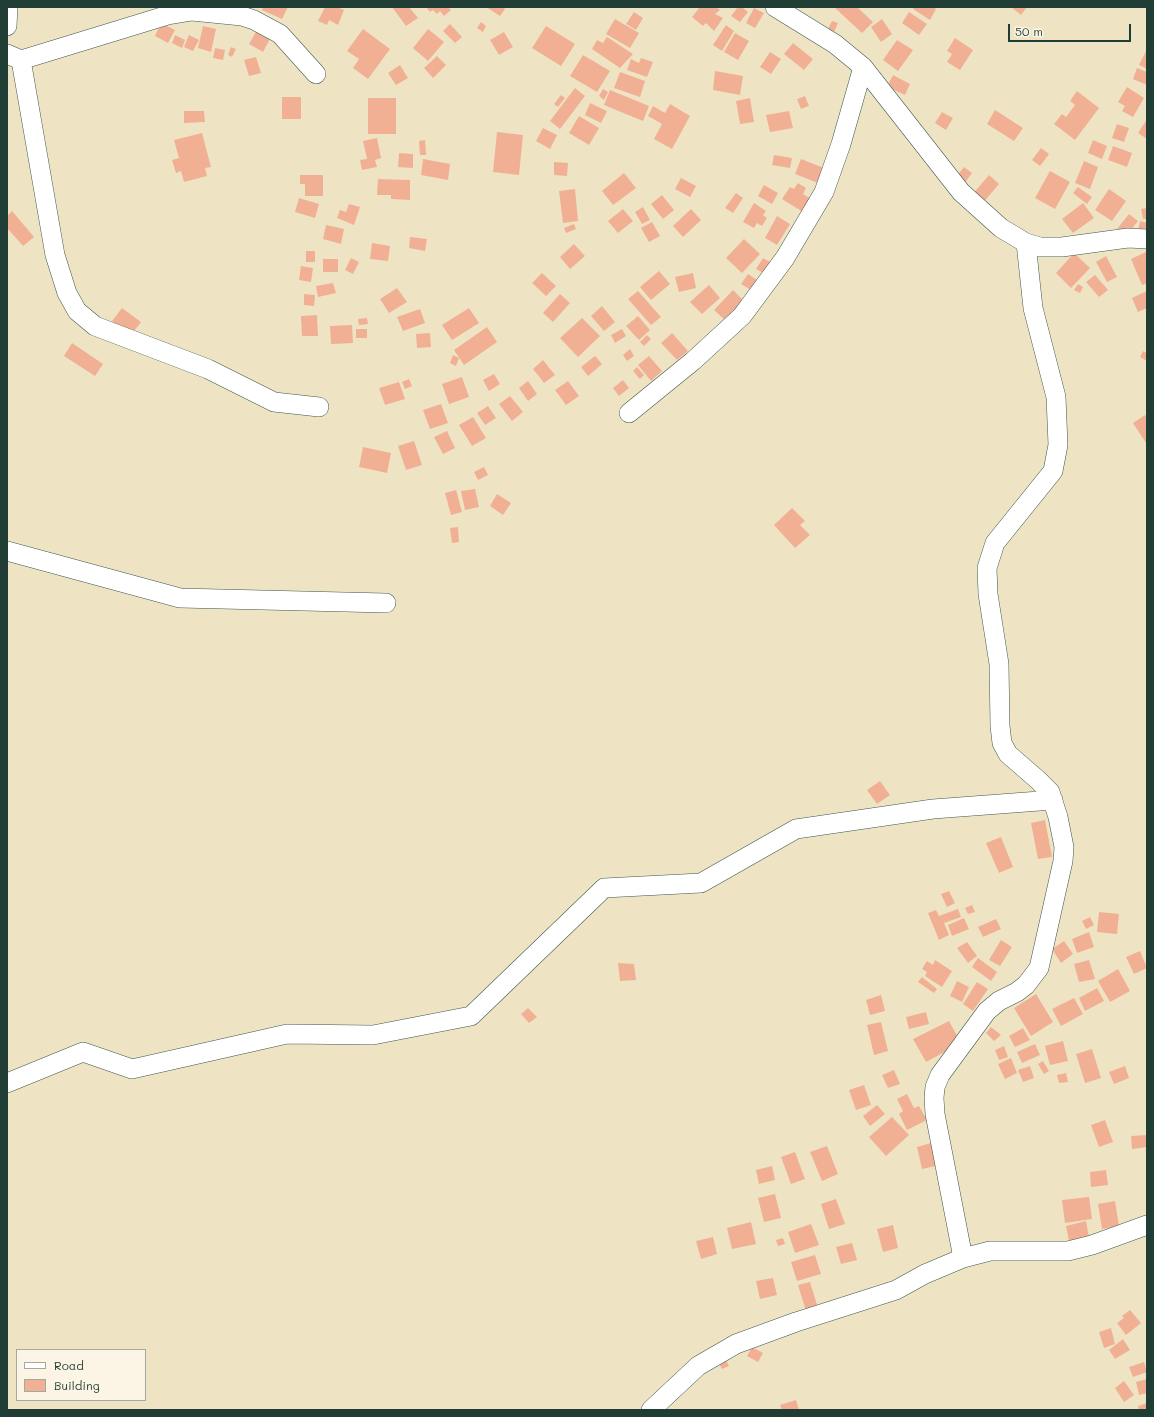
<!DOCTYPE html>
<style>
body{margin:0}
#map{position:relative;width:1154px;height:1417px;overflow:hidden;background:#eee4c4;font-family:Mali,sans-serif}
canvas{display:block}
.frame{position:absolute;inset:0;border:8px solid #1f3d34;pointer-events:none}
.legend{position:absolute;left:16px;top:1349px;width:130px;height:52px;box-sizing:border-box;background:#fcf5e5;border:1px solid #a4ab9e;margin:0;padding:5px 7px;list-style:none;font-size:12px;color:#1f3d34}
.legend li{display:flex;align-items:center;gap:8px;height:20px}
.legend b{width:20px;border:1px solid #a4ab9e}
.scale{position:absolute;left:1008px;top:24px;width:123px;height:18px;box-sizing:border-box;border:2px solid #1f3d34;border-top:0;padding-left:5px;font-size:12px;line-height:14px;white-space:nowrap;color:#1f3d34;-webkit-text-stroke:3px #fcf5e5;paint-order:stroke}
</style>
<div id="map">
<canvas width="1154" height="1417"></canvas>
<div class="frame"></div>
<ul class="legend">
<li><b style="height:5px;background:#fff"></b>Road</li>
<li><b style="height:11px;background:#f1b094"></b>Building</li>
</ul>
<div class="scale">50 m</div>
</div>
<script>
const context = document.querySelector('canvas').getContext('2d');
context.lineJoin = 'round';
function fillPath(path, color) {
  context.fillStyle = color;
  context.fill(path, 'evenodd');
}
function shape(rows) {
  const path = new Path2D();
  for (const r of rows) {
    path.moveTo(r[0], r[1]);
    for (let i = 2; i < r.length; i += 2) path.lineTo(r[i], r[i + 1]);
  }
  return path;
}
function strokePath(path, color, width, dash) {
  context.strokeStyle = color;
  context.lineWidth = width;
  context.lineCap = dash ? 'butt' : 'round';
  context.setLineDash(dash || []);
  context.stroke(path);
}
const building = shape([
 [263,7,288,7,282,19,262,10],
 [325,7,337,7,344,10,338,25,329,20,327,25,318,21],
 [392,7,409,7,418,18,406,26],
 [426,7,448,7,451,10,444,16,440,11,437,14,433,10,430,12],
 [486,7,503,7,505,9,500,16],
 [700,7,716,7,720,10,715,14,723,18,714,31,706,23,703,26,692,17],
 [738,7,742,7,748,12,740,22,731,16],
 [834,7,857,7,873,22,862,33],
 [914,7,933,7,936,9,930,20,913,9],
 [1011,7,1027,7,1021,15],
 [754,8,764,13,755,28,746,23],
 [634,12,643,18,636,30,626,24],
 [909,12,927,24,919,35,902,23],
 [615,19,639,33,630,48,606,34],
 [882,19,892,34,881,42,871,27],
 [832,21,838,23,834,32,828,29],
 [481,22,486,26,483,32,477,28],
 [161,23,175,30,168,43,155,36],
 [450,24,462,37,455,43,443,31],
 [726,25,734,31,722,51,713,45],
 [203,26,216,29,211,52,198,48],
 [546,26,575,44,561,66,532,48],
 [363,29,390,49,368,79,353,68,359,59,347,51],
 [428,29,444,42,428,61,413,48],
 [257,30,271,37,263,52,249,44],
 [504,32,513,47,499,55,490,40],
 [735,33,749,41,738,60,724,52],
 [175,35,185,40,182,48,172,43],
 [189,35,199,40,193,51,184,47],
 [607,37,633,54,620,68,592,49,597,40,603,43],
 [955,38,973,50,960,70,947,62,952,54,947,51],
 [897,40,913,50,898,71,883,60],
 [793,43,813,59,804,70,784,54],
 [231,47,236,49,232,57,228,55],
 [215,48,225,50,223,60,213,58],
 [1147,49,1147,69,1139,65],
 [770,52,781,59,771,74,760,67],
 [583,55,610,71,597,92,570,76],
 [437,56,446,65,433,78,424,68],
 [256,57,261,73,249,76,244,60],
 [641,58,653,62,647,77,627,70,631,59,639,63],
 [400,65,408,78,396,85,388,73],
 [1137,68,1147,72,1147,85,1133,79],
 [715,71,743,76,740,95,713,90],
 [620,72,645,81,640,97,614,88],
 [893,75,910,84,905,95,887,87],
 [1127,87,1144,98,1133,117,1122,111,1125,106,1118,102],
 [575,88,585,96,560,129,550,121],
 [603,89,608,92,604,100,599,96],
 [610,90,649,106,643,121,604,105],
 [1077,91,1099,108,1075,140,1054,124,1062,114,1066,117,1075,105,1070,101],
 [561,95,565,98,558,107,554,104],
 [805,96,809,106,801,109,797,99],
 [282,97,301,97,301,119,282,119],
 [368,98,396,98,396,134,368,134],
 [750,98,754,122,740,124,736,101],
 [590,103,607,111,601,123,585,115],
 [670,104,690,116,672,149,654,139,662,124,648,116,653,106,665,113],
 [995,110,1023,128,1014,141,987,124],
 [184,111,204,111,205,122,184,123],
 [789,111,793,128,770,132,766,115],
 [942,112,953,118,946,130,935,123],
 [579,116,599,128,589,145,569,133],
 [1147,119,1147,139,1138,133],
 [1117,124,1129,128,1124,142,1112,138],
 [543,128,557,135,550,149,536,141],
 [497,132,523,135,519,175,493,172],
 [202,133,211,167,205,168,207,176,184,182,181,171,176,173,172,160,179,158,174,140],
 [377,138,381,158,375,160,377,167,362,170,360,160,367,159,363,141],
 [425,140,426,155,420,155,419,141],
 [1093,140,1107,146,1102,159,1088,153],
 [1113,146,1132,153,1127,167,1108,160],
 [1041,148,1049,154,1040,166,1032,160],
 [399,153,413,154,413,168,398,167],
 [774,155,792,158,790,168,772,165],
 [423,159,450,164,448,180,421,175],
 [801,159,824,168,818,183,795,174],
 [1084,161,1098,167,1090,189,1075,183],
 [554,162,568,163,567,176,554,175],
 [964,167,972,173,964,184,956,177],
 [1050,171,1070,182,1055,209,1035,198],
 [624,173,636,188,613,205,602,191],
 [300,175,323,175,323,196,305,196,305,184,300,184],
 [989,175,999,184,982,204,972,195],
 [681,178,696,186,690,197,675,189],
 [378,179,410,180,410,200,391,199,391,195,377,195],
 [798,183,806,188,803,194,811,199,803,212,782,199,790,187,794,189],
 [764,185,778,193,772,204,758,196],
 [1078,187,1092,197,1087,204,1073,193],
 [575,189,578,221,563,223,559,191],
 [1109,189,1126,201,1112,221,1095,210],
 [736,193,743,198,733,213,725,208],
 [662,195,674,210,663,219,651,204],
 [299,198,319,204,315,218,295,212],
 [754,203,766,211,763,215,767,218,762,226,757,223,754,228,743,222],
 [1083,203,1094,218,1073,233,1062,219],
 [349,204,360,207,354,225,337,218,340,210,346,212],
 [643,207,650,220,642,224,635,212],
 [1147,208,1147,219,1143,219,1141,209],
 [623,209,633,221,618,233,608,221],
 [691,209,701,220,683,237,673,226],
 [12,211,34,237,23,246,7,228,7,216],
 [1129,214,1138,221,1126,236,1117,229],
 [777,216,790,224,777,245,765,238],
 [1140,221,1147,223,1147,237,1137,235],
 [652,222,660,236,649,242,641,228],
 [574,224,576,229,566,233,564,228],
 [326,225,344,229,341,244,323,239],
 [410,237,427,239,425,251,409,248],
 [744,239,760,254,742,273,726,258],
 [372,243,390,246,388,261,370,259],
 [574,244,585,256,570,269,560,257],
 [306,251,315,251,315,262,306,262],
 [1146,252,1147,283,1142,285,1131,259],
 [1074,253,1090,268,1071,288,1056,273],
 [1106,256,1117,277,1107,282,1096,262],
 [351,258,359,262,353,274,345,270],
 [763,258,772,263,765,274,756,269],
 [323,259,338,259,338,272,323,272],
 [301,266,313,268,311,282,299,280],
 [659,271,670,284,651,300,640,287],
 [542,273,556,286,546,296,532,283],
 [693,273,696,288,679,292,675,277],
 [748,274,757,280,751,290,741,284],
 [1095,275,1108,290,1099,297,1086,282],
 [333,283,336,293,318,297,316,286],
 [1078,284,1083,287,1080,293,1074,290],
 [709,285,720,298,702,314,690,302],
 [397,288,407,302,389,313,380,299],
 [733,290,745,302,726,321,714,310],
 [638,291,661,317,651,325,628,299],
 [1147,291,1147,308,1138,312,1132,298],
 [304,294,315,295,314,306,304,305],
 [560,294,570,303,553,322,543,313],
 [602,306,615,322,604,331,591,316],
 [122,308,141,322,131,335,112,321],
 [469,308,479,323,452,340,442,325],
 [420,309,425,323,403,331,397,317],
 [317,315,318,336,302,336,301,316],
 [638,316,650,330,639,340,626,326],
 [367,318,368,324,359,325,358,319],
 [582,318,600,336,578,357,560,338],
 [352,325,353,343,331,344,330,326],
 [487,327,497,342,464,365,454,350],
 [356,329,367,329,367,338,356,338],
 [622,329,626,336,615,343,611,335],
 [430,333,431,347,417,348,416,334],
 [672,333,688,351,677,360,661,343],
 [647,335,651,339,644,346,640,342],
 [72,343,103,364,95,376,64,356],
 [630,349,634,356,627,361,623,355],
 [1143,351,1147,353,1147,361,1140,357],
 [453,355,459,358,456,366,450,363],
 [595,356,602,364,588,376,581,367],
 [649,356,662,371,651,381,638,365],
 [543,360,555,375,544,383,533,369],
 [637,367,644,375,640,379,633,371],
 [494,374,500,384,489,391,483,380],
 [462,377,469,397,449,404,442,384],
 [409,379,412,386,405,389,402,382],
 [623,380,629,388,619,396,613,388],
 [528,381,537,394,528,401,519,388],
 [568,381,579,396,566,405,555,390],
 [399,382,405,399,385,405,379,388],
 [510,396,523,412,512,421,499,404],
 [441,404,448,423,430,429,423,410],
 [488,406,496,418,485,425,477,413],
 [1145,415,1147,419,1146,443,1133,423],
 [473,417,486,438,472,446,459,425],
 [447,431,455,448,443,454,434,437],
 [414,441,422,465,406,470,398,446],
 [363,447,391,453,387,473,359,467],
 [484,467,488,475,478,480,474,472],
 [475,489,479,507,465,510,461,491],
 [456,490,462,512,451,515,445,493],
 [497,494,511,503,503,515,490,506],
 [792,508,805,521,800,525,810,535,795,548,774,525],
 [458,527,459,542,452,543,450,528],
 [880,781,890,795,877,804,867,790],
 [1045,820,1052,857,1038,859,1031,823],
 [1001,837,1013,867,999,873,986,843],
 [949,891,955,903,947,907,941,894],
 [972,905,975,912,968,914,965,908],
 [958,909,961,917,944,923,949,935,939,940,928,913,936,910,939,916],
 [1099,912,1119,914,1117,934,1097,932],
 [1090,917,1094,925,1086,929,1082,921],
 [964,918,969,929,952,936,948,925],
 [996,919,1001,929,983,937,978,927],
 [1089,932,1094,947,1077,953,1072,939],
 [1001,940,1012,947,1000,966,989,960],
 [1064,941,1073,954,1061,963,1052,949],
 [967,942,977,956,968,963,957,948],
 [1140,951,1147,968,1134,974,1126,957],
 [978,958,997,972,991,981,972,967],
 [935,960,952,971,942,987,925,976,927,972,922,969,927,961,933,965],
 [1089,960,1095,979,1079,982,1074,964],
 [618,963,634,964,636,980,620,981],
 [1118,969,1130,991,1110,1002,1098,981],
 [922,977,937,989,934,993,918,982],
 [957,981,969,987,962,1002,950,996],
 [977,982,988,989,973,1011,963,1004],
 [1097,988,1104,1001,1085,1011,1079,998],
 [1036,994,1053,1022,1031,1036,1014,1008],
 [881,995,885,1011,870,1015,866,1000],
 [1074,998,1083,1014,1061,1026,1052,1009],
 [528,1008,537,1017,529,1023,521,1014],
 [926,1012,929,1024,909,1029,906,1017],
 [949,1021,961,1043,926,1062,913,1039],
 [881,1022,888,1051,874,1055,867,1025],
 [991,1027,1001,1035,994,1041,986,1033],
 [1023,1028,1030,1040,1015,1047,1009,1036],
 [1063,1041,1068,1061,1050,1065,1045,1046],
 [1035,1044,1040,1055,1022,1063,1017,1052],
 [1004,1046,1008,1057,999,1060,995,1050],
 [1092,1049,1101,1078,1085,1083,1076,1054],
 [1011,1058,1017,1073,1005,1079,998,1064],
 [1043,1061,1049,1071,1044,1074,1038,1064],
 [1030,1066,1034,1078,1023,1082,1018,1070],
 [1125,1066,1129,1078,1114,1084,1109,1072],
 [894,1070,900,1084,888,1088,882,1075],
 [1066,1073,1068,1082,1059,1083,1057,1075],
 [864,1085,871,1105,856,1110,849,1090],
 [907,1094,914,1108,919,1106,927,1120,907,1130,899,1114,903,1111,897,1099],
 [877,1105,885,1114,870,1126,863,1116],
 [892,1117,909,1135,886,1156,869,1137],
 [1105,1120,1113,1142,1099,1147,1091,1125],
 [1147,1135,1147,1147,1132,1149,1131,1136],
 [931,1143,936,1166,922,1169,917,1147],
 [827,1146,838,1174,822,1181,810,1152],
 [795,1152,805,1179,791,1184,781,1157],
 [772,1166,775,1180,759,1184,756,1170],
 [1106,1170,1108,1185,1091,1187,1090,1172],
 [775,1194,781,1218,764,1222,758,1198],
 [1089,1197,1092,1219,1065,1223,1062,1200],
 [836,1199,845,1224,829,1229,821,1204],
 [1115,1201,1119,1226,1102,1229,1098,1204],
 [1086,1221,1089,1237,1069,1241,1066,1226],
 [751,1222,756,1244,732,1249,727,1228],
 [811,1224,819,1245,795,1253,788,1232],
 [893,1225,898,1248,883,1252,877,1229],
 [713,1237,717,1254,701,1259,696,1241],
 [783,1238,785,1244,778,1246,776,1240],
 [852,1243,857,1260,841,1264,836,1247],
 [815,1255,821,1274,797,1281,791,1262],
 [773,1278,777,1295,760,1299,756,1281],
 [810,1282,818,1308,806,1311,798,1285],
 [1130,1310,1141,1323,1126,1335,1117,1323,1124,1318,1122,1316],
 [1111,1328,1115,1344,1104,1348,1099,1332],
 [1123,1339,1130,1350,1115,1359,1109,1350],
 [752,1347,763,1353,758,1362,747,1356],
 [726,1360,729,1366,722,1369,719,1363],
 [1144,1362,1147,1372,1133,1377,1129,1367],
 [1147,1379,1147,1393,1139,1395,1136,1382],
 [1124,1381,1134,1395,1124,1402,1115,1388],
 [796,1400,799,1410,782,1410,780,1405],
 [1147,1403,1147,1410,1139,1410,1138,1406]
]);
const minor = shape([
 [775,7,835,44,863,67,961,192,1001,228,1026,243,1033,308,1056,397,1058,445,1053,471,995,543,987,568,988,594,999,664,1000,726,1002,743,1008,754,1038,780,1050,792,1058,817,1064,847,1063,861,1039,968,1026,985,1017,992,999,1001,987,1011,940,1075,935,1087,934,1098,935,1114,963,1258],
 [7,26,8,7],
 [7,54,21,60,168,15,192,11,242,16,254,20,280,34,316,74],
 [21,60,55,255,67,293,77,311,95,326,208,369,274,402,319,407],
 [1026,243,1040,247,1062,247,1128,238,1147,239],
 [629,413,693,361,742,316,785,258,824,192,841,144,863,67],
 [7,551,180,598,386,603],
 [7,1083,83,1052,132,1069,287,1034,373,1035,471,1016,604,888,701,883,796,829,933,809,1053,800],
 [651,1410,698,1366,736,1344,796,1322,896,1290,925,1274,963,1258,990,1251,1068,1251,1092,1245,1147,1225]
]);
fillPath(building, '#f1b094');
strokePath(minor, '#3e564a', 20);
strokePath(minor, '#fff', 19);
</script>
